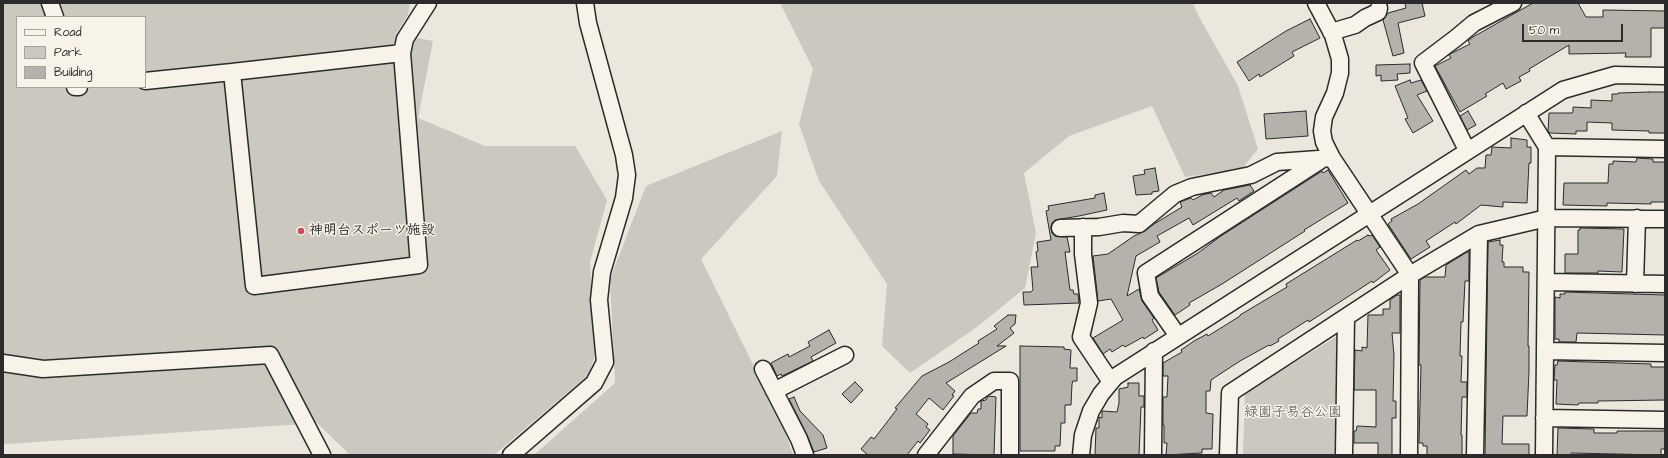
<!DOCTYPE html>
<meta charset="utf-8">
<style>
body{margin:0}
#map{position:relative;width:1668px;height:458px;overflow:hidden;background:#ebe7dd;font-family:"Architects Daughter",sans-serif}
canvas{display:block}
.frame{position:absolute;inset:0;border:4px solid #2b2b2b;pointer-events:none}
.legend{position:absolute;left:16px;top:16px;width:130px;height:72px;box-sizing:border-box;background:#f7f3e8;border:1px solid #a5a39c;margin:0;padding:5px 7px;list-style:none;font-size:12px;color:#2b2b2b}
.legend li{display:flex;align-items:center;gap:8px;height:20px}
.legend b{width:20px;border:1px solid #a5a39c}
.scale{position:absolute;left:1522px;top:24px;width:101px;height:18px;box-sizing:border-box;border:2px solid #2b2b2b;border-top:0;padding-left:5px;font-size:12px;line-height:14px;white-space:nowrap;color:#2b2b2b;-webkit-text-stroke:3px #f7f3e8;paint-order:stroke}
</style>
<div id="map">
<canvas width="1668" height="458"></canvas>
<div class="frame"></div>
<ul class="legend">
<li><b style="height:5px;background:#f7f3e8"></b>Road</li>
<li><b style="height:11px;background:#cbc8bf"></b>Park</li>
<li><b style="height:11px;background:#b5b2ab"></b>Building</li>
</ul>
<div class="scale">50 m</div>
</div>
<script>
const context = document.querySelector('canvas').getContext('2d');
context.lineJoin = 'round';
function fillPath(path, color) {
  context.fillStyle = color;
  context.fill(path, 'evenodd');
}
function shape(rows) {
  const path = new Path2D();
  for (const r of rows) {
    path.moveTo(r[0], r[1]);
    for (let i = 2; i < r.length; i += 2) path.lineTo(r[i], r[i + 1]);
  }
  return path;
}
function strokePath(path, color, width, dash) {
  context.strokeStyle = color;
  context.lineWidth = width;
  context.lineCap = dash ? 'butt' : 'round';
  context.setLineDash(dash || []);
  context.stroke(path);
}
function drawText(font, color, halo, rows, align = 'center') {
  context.font = font + ' "Architects Daughter","Klee One",sans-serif';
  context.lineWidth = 3;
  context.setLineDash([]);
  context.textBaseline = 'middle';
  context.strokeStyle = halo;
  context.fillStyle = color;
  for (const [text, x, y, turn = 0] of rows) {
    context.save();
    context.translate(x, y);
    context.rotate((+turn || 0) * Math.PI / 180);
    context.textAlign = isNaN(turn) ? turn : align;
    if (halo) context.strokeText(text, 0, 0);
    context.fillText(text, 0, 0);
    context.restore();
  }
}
const green = shape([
 [3,3,410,3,408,15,396,34,433,41,418,118,485,146,575,146,607,200,590,262,596,352,589,374,494,455,350,455,317,423,7,444,3,443],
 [17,17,145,17,145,87,17,87],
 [780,3,1193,3,1198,15,1238,86,1258,149,1242,169,1185,177,1152,106,1069,136,1024,173,1036,233,1025,288,977,327,910,373,882,346,887,284,819,181,799,124,813,69],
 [782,131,777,176,701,259,762,383,785,431,793,455,534,455,615,383,610,279,646,186],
 [1337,336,1335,455,1243,455,1245,394]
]);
const building = shape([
 [1405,3,1422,3,1425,16,1398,23,1404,53,1393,56,1383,20,1388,13,1406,8,1405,3],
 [1533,3,1578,3,1586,17,1603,17,1603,10,1665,11,1665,28,1651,28,1651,57,1625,57,1626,53,1569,54,1569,45,1529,69,1530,71,1519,77,1521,81,1506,89,1503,83,1485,94,1487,96,1460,112,1435,66,1451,58,1449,55,1452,53,1470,44,1468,41,1473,37,1533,3],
 [1310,19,1320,38,1292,52,1294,56,1260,77,1259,74,1249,81,1237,62,1286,31,1310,19],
 [1410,64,1410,73,1397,74,1398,80,1381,81,1381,75,1376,76,1376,65,1410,64],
 [1410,80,1411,83,1421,80,1427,91,1417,95,1433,121,1413,133,1405,119,1408,118,1395,86,1410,80],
 [1649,92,1665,92,1665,133,1649,133,1649,131,1612,130,1612,123,1587,122,1587,131,1576,131,1576,134,1550,133,1548,131,1549,113,1572,113,1573,112,1573,107,1591,108,1591,100,1612,101,1612,94,1618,94,1618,93,1649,92],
 [1306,111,1308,136,1266,139,1264,114,1306,111],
 [1468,111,1476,125,1467,130,1460,116,1468,111],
 [1511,138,1527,140,1527,147,1531,147,1531,163,1529,163,1527,203,1503,202,1503,207,1481,205,1456,224,1455,222,1426,241,1430,247,1411,259,1388,224,1392,221,1391,219,1418,204,1466,170,1469,174,1477,168,1485,168,1486,155,1491,155,1492,147,1511,148,1511,138],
 [1637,158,1653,159,1653,162,1665,162,1665,202,1651,202,1651,204,1607,203,1607,206,1563,205,1564,183,1608,183,1609,164,1613,164,1613,161,1636,162,1637,158],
 [1155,168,1159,191,1152,192,1152,194,1136,195,1133,176,1145,174,1144,170,1155,168],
 [1328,170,1348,203,1304,230,1305,231,1222,284,1189,303,1190,305,1175,315,1159,292,1156,278,1198,253,1221,236,1322,171,1323,173,1328,170],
 [1250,185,1254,191,1239,201,1237,198,1193,225,1189,218,1157,236,1160,242,1136,256,1127,296,1139,289,1142,301,1154,318,1152,320,1158,330,1144,339,1143,337,1125,347,1123,345,1112,352,1110,349,1103,354,1093,338,1123,320,1111,299,1098,301,1093,256,1108,254,1134,236,1145,231,1154,224,1182,207,1180,202,1191,198,1193,200,1202,195,1211,193,1214,197,1224,190,1250,185],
 [1104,193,1107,210,1079,216,1055,220,1052,223,1051,228,1052,233,1055,236,1067,237,1070,252,1065,252,1070,290,1073,290,1074,294,1078,294,1079,303,1024,305,1023,292,1031,292,1033,290,1031,267,1038,267,1036,252,1038,251,1037,242,1051,240,1046,211,1049,210,1048,206,1095,198,1095,195,1104,193],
 [1580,228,1624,229,1622,272,1598,271,1598,273,1565,273,1565,254,1578,254,1578,230,1580,230,1580,228],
 [1368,235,1369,236,1372,235,1380,247,1376,250,1390,270,1373,283,1372,281,1309,322,1308,320,1278,339,1279,341,1270,346,1269,345,1240,361,1211,380,1210,391,1206,391,1206,413,1213,414,1212,449,1202,449,1202,453,1166,455,1167,443,1164,443,1164,425,1163,425,1163,397,1167,397,1168,376,1163,376,1163,363,1182,352,1181,350,1194,341,1207,334,1208,336,1240,316,1240,315,1287,287,1286,284,1357,240,1358,241,1368,235],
 [1500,240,1500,245,1503,245,1502,262,1504,262,1504,267,1523,267,1523,272,1529,272,1528,346,1529,346,1529,371,1527,416,1503,416,1502,444,1529,444,1529,455,1485,455,1488,242,1500,240],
 [1467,252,1469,252,1469,281,1465,281,1463,322,1461,322,1460,356,1462,356,1461,382,1467,382,1467,397,1462,397,1461,435,1462,435,1462,455,1427,455,1427,446,1423,446,1423,443,1419,443,1421,365,1419,365,1420,280,1425,277,1445,277,1446,265,1467,252],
 [1565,292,1665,295,1665,335,1577,333,1576,342,1559,342,1559,339,1555,339,1555,297,1560,298,1560,294,1565,294,1565,292],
 [1397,295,1400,295,1400,333,1392,333,1394,355,1393,401,1396,401,1396,418,1392,418,1392,455,1378,455,1378,443,1354,443,1354,431,1356,431,1357,426,1376,427,1376,390,1354,390,1355,350,1362,351,1362,347,1367,348,1368,315,1383,315,1383,309,1390,309,1390,300,1397,295],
 [1008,315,1016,315,1015,324,1010,328,1014,333,997,346,1006,346,946,383,955,391,952,395,954,396,943,410,929,398,916,414,928,424,926,427,930,430,920,443,918,441,907,455,868,455,861,449,871,437,874,439,897,409,895,408,922,376,949,362,979,343,978,341,997,329,994,326,1008,315],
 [829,330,836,343,811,357,813,361,782,376,781,374,777,376,771,363,788,354,789,357,810,346,808,342,829,330],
 [1020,346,1064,347,1064,349,1071,350,1070,368,1077,368,1077,381,1073,381,1072,384,1071,405,1065,405,1065,423,1061,423,1060,446,1055,446,1055,451,1020,451,1020,346],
 [1558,361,1651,364,1651,367,1665,367,1665,400,1598,401,1598,403,1579,403,1578,405,1556,404,1557,380,1554,380,1555,365,1557,365,1558,361],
 [855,382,863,390,851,403,842,394,855,382],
 [1128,383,1139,383,1139,396,1144,396,1144,407,1141,407,1139,455,1095,455,1096,428,1099,428,1099,417,1102,418,1102,411,1117,412,1119,403,1119,389,1128,387,1128,383],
 [988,396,996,397,994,455,953,454,953,436,971,413,977,413,978,409,981,409,981,401,986,400,988,396],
 [794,397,800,411,823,435,827,448,814,452,807,435,789,399,794,397],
 [1558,428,1594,429,1594,433,1617,433,1617,431,1665,431,1665,449,1661,449,1661,455,1571,453,1571,455,1557,455,1558,428]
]);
const minor = shape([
 [50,3,55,17],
 [1316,3,1333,35,1340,59,1340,73,1335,93,1324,117,1322,131,1324,142,1332,158,1410,275,1409,455],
 [1331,32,1355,25,1365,18,1378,12,1379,8],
 [232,72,402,53,405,39,428,3],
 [145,81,232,72,254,286,419,265,402,53],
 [75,87,79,87],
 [1526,113,1547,147,1544,455],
 [1547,147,1665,149],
 [1467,150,1423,63,1456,38,1474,23,1513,3],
 [1083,227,1083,254,1089,303,1081,337,1111,382],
 [1060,228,1099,227,1123,223,1139,224,1175,194,1192,187,1251,175,1277,162,1332,158],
 [1546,282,1665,284],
 [1635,284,1637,218],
 [1178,336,1150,296,1146,273,1321,160],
 [1545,351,1665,353],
 [3,363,43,369,270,355,322,455],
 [763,369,799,439,805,455],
 [774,391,845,355],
 [1544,418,1665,420],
 [511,455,594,383,605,362,599,300,602,272,624,198,627,175,624,155,588,23,585,3],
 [926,455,972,396,994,381,1010,381,1010,455],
 [1081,455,1083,435,1091,411,1101,394,1115,377,1563,90,1615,75,1665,76],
 [1153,455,1154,351],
 [1228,455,1230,393,1410,275,1479,234,1547,218,1665,219],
 [1344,455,1346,317],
 [1475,455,1479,234]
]);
const markers = [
 [301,231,4,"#d1495b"]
];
const poiNames = [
 ["神明台スポーツ施設",309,231]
];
const parkNames = [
 ["緑園子易谷公園",1293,413]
];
fillPath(green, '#cbc8bf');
fillPath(building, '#b5b2ab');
strokePath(building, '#2b2b2b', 1);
strokePath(minor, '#2b2b2b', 19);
strokePath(minor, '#f7f3e8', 16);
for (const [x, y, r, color] of markers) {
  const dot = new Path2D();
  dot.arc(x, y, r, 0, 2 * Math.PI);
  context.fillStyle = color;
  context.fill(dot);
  strokePath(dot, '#f7f3e8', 1.5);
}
drawText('bold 14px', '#2b2b2b', '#f7f3e8', poiNames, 'left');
drawText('14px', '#535250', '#f7f3e8', parkNames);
</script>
